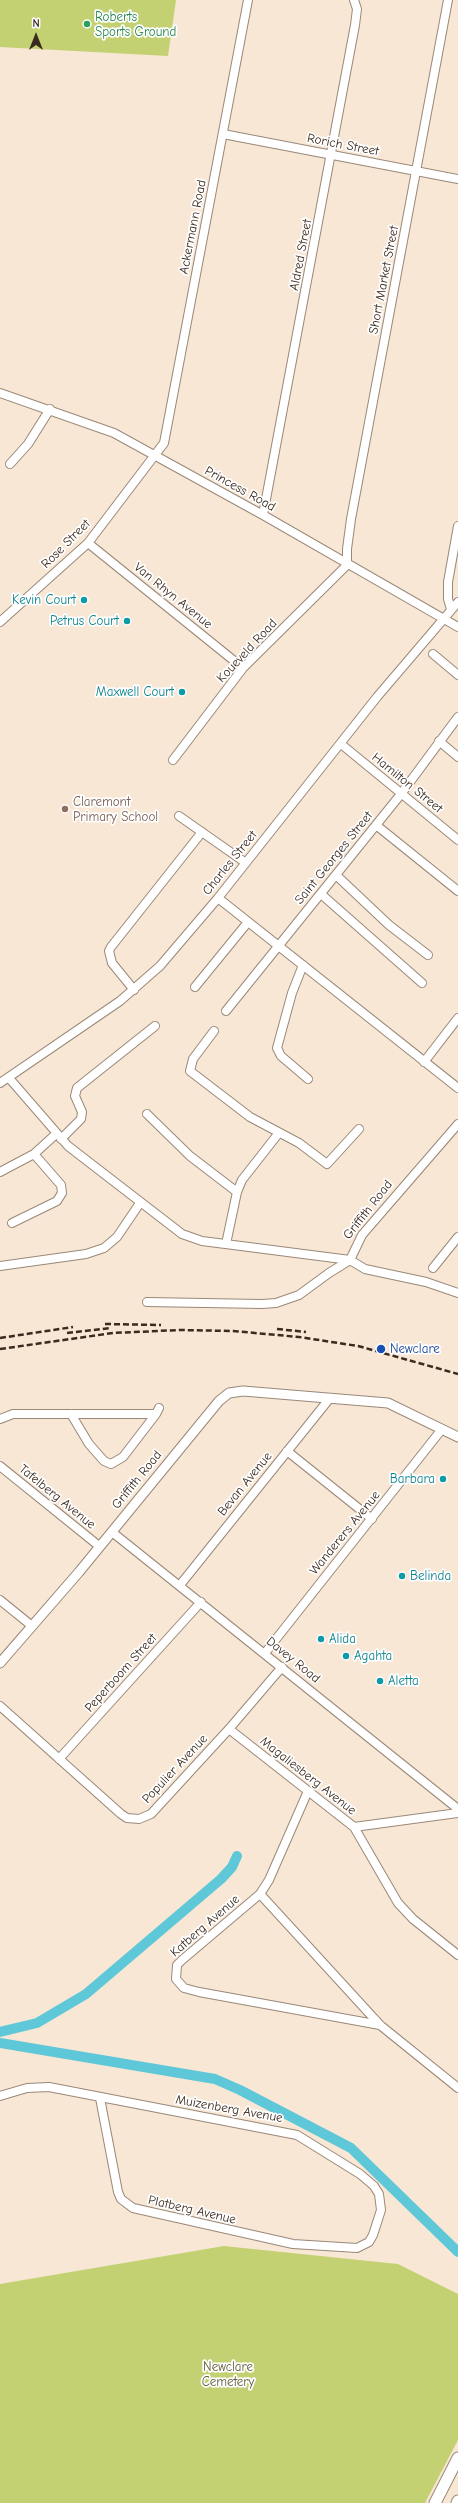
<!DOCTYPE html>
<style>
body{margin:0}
#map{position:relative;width:458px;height:2503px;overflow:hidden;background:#f8e7d4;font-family:"Comic Neue",sans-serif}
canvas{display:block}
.north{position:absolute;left:16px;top:16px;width:40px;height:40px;-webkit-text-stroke:3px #fff;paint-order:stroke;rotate:0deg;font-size:11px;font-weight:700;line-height:16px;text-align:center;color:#3b2a1e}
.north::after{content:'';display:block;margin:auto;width:14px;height:18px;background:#3b2a1e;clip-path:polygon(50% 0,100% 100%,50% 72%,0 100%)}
</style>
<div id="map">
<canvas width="458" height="2503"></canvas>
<div class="north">N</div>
</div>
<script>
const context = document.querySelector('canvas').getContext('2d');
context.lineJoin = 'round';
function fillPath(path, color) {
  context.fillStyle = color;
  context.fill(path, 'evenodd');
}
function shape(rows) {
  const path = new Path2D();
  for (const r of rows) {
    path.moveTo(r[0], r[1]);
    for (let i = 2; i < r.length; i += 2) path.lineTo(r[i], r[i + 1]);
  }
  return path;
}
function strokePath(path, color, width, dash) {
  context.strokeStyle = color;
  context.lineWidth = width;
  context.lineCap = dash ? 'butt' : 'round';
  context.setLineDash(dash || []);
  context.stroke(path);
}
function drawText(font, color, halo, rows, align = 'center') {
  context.font = font + ' "Comic Neue",sans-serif';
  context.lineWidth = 3.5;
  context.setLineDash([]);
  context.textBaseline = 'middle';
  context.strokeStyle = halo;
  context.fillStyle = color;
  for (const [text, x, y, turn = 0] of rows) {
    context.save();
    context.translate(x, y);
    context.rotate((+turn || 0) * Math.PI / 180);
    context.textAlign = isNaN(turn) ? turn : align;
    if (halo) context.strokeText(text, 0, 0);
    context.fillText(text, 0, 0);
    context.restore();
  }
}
const green = shape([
 [0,0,176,0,168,56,0,47],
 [224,2246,398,2264,458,2294,458,2440,425,2503,0,2503,0,2284]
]);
const canal = shape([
 [0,2032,37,2023,86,1994,221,1879,232,1867,237,1856],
 [0,2043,215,2079,240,2090,351,2148,458,2252]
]);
const minor = shape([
 [223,134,458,179],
 [0,393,114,433,263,515,458,627],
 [10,464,28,444,50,409],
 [263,515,355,25,357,9,354,0],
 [88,543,243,668],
 [451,609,448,599,448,582,458,526],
 [0,622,88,543,164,443,248,0],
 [433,654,458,675],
 [439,741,458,757],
 [341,744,458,840],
 [173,760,243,668,347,565,347,549,351,519,448,0],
 [179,816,246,863],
 [376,825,458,891],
 [336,875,389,925,428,955],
 [321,894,422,983],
 [218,898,458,1088],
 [303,965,292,993,277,1048,281,1056,308,1079],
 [195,987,248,922],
 [134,990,112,963,109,951,111,947,202,832],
 [226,1011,401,794,458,717],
 [214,1031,193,1059,190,1071,250,1117,299,1143,327,1164,359,1129],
 [424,1062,458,1018],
 [9,1078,68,1146,182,1234,202,1241,350,1260,365,1269,426,1282,458,1293],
 [0,1083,120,1001,160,966,218,898,377,697,458,602],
 [147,1114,190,1156,237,1192],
 [61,1139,81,1119,82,1112,75,1096,77,1088,155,1026],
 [0,1172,34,1154,56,1134],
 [12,1223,57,1201,62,1193,61,1185,34,1154],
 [226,1244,237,1192,242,1180,278,1134],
 [0,1266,86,1254,104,1248,117,1237,140,1203],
 [433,1268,458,1237],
 [147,1302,262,1304,276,1303,299,1295,329,1273,350,1260,362,1235,458,1124],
 [71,1414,89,1444,104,1461,111,1464,123,1457,156,1414],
 [0,1419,13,1414,156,1414,159,1408],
 [287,1451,372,1519],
 [0,1466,99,1546],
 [112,1532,458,1809],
 [180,1585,330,1398],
 [0,1600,32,1626],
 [265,1653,442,1429],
 [0,1706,121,1814,127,1818,139,1819,151,1814,229,1729,282,1667],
 [229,1729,354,1827,398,1903,413,1919,458,1955],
 [59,1759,201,1602],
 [308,1791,269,1880,260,1894,182,1960,177,1965,176,1979,184,1988,199,1992,380,2025],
 [354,1827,458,1813],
 [260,1894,380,2025,458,2088],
 [0,2096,27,2088,49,2087,297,2135,360,2174,374,2186,379,2194,381,2210,373,2235,369,2242,357,2248,293,2244,133,2208,121,2199,118,2192,100,2098]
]);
const tertiary = shape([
 [0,1663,79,1572,219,1401,229,1393,243,1391,388,1403,458,1437]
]);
const secondary = shape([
 [435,2503,458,2458],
 [457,2503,458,2501]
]);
const rail = shape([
 [105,1324,161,1325],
 [277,1329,306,1332],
 [67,1333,111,1328],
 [0,1338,73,1327],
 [0,1349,113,1333,180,1330,233,1331,299,1337,358,1346,458,1374]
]);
const markers = [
 [87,24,4,"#2e9e5b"],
 [84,600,4,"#0f9aa8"],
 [127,621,4,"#0f9aa8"],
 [182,692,4,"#0f9aa8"],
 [65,809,4,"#8d6e63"],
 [381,1349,5,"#1a4fb4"],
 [443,1479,4,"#0f9aa8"],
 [402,1576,4,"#0f9aa8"],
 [321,1639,4,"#0f9aa8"],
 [346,1656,4,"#0f9aa8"],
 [380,1681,4,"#0f9aa8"]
];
const leisureNames = [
 ["Roberts",95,17],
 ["Sports Ground",95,32]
];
const streetNames = [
 ["Rorich Street",343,145,11],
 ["Ackermann Road",193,227,-79],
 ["Aldred Street",301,255,-79],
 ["Short Market Street",384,280,-79],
 ["Princess Road",240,489,29],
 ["Rose Street",66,544,-45],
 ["Van Rhyn Avenue",173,596,39],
 ["Koueveld Road",247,651,-47],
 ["Hamilton Street",407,783,39],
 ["Saint Georges Street",334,858,-51],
 ["Charles Street",230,863,-51],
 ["Griffith Road",368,1210,-52],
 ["Griffith Road",137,1480,-51],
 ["Bevan Avenue",245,1484,-51],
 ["Tafelberg Avenue",57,1497,39],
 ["Wanderers Avenue",345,1533,-51],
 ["Davey Road",293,1660,39],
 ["Peperboom Street",121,1673,-48],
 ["Populier Avenue",175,1769,-47],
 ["Magaliesberg Avenue",308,1776,38],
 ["Katberg Avenue",205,1926,-41],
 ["Muizenberg Avenue",229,2109,10],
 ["Platberg Avenue",192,2210,13]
];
const cultureNames = [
 ["Kevin Court",76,600],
 ["Petrus Court",119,621],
 ["Maxwell Court",174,692],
 ["Barbara",435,1479],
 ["Belinda",410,1576,"left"],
 ["Alida",329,1639,"left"],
 ["Agahta",354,1656,"left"],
 ["Aletta",388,1681,"left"]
];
const educationNames = [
 ["Claremont",73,802],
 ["Primary School",73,817]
];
const transitNames = [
 ["Newclare",390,1349]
];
const parkNames = [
 ["Newclare",228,2367],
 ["Cemetery",228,2382]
];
fillPath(green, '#c4d173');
strokePath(canal, '#5ec8d8', 10);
strokePath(minor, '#9a8879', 10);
strokePath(tertiary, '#9a8879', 11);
strokePath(secondary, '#9a8879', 13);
strokePath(minor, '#fff', 8);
strokePath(tertiary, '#fff', 9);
strokePath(secondary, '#fff', 11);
strokePath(rail, '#3b2a1e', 2.5, [6, 3]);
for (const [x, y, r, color] of markers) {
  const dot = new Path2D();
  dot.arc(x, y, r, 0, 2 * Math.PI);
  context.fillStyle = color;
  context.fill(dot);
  strokePath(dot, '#fff', 1.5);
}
drawText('13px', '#27864d', '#fff', leisureNames, 'left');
drawText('13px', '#3b2a1e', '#fff', streetNames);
drawText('13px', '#0d838f', '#fff', cultureNames, 'right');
drawText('13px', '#785e54', '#fff', educationNames, 'left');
drawText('13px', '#164399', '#fff', transitNames, 'left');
drawText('13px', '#645c38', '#fff', parkNames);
</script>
